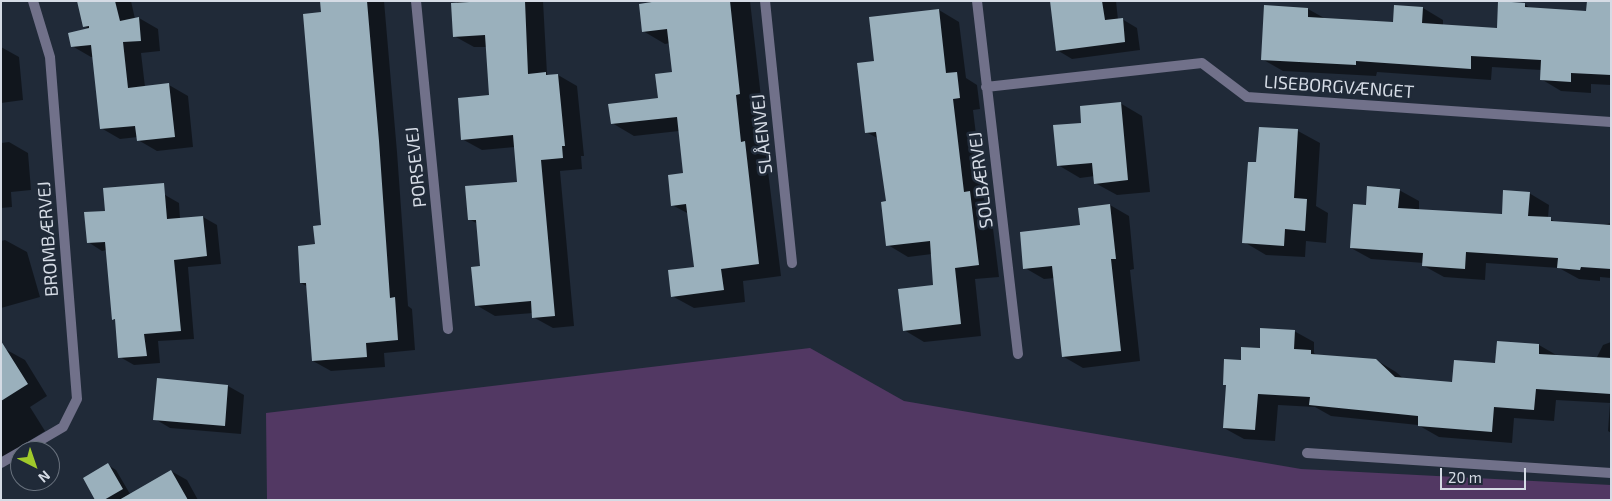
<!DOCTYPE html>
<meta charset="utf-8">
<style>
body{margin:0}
#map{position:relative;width:1612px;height:501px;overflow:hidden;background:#202a38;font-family:"Exo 2",sans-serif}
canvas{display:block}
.frame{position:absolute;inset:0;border:2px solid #d5dbe5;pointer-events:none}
.north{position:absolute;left:10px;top:441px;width:50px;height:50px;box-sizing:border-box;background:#202a38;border:1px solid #68717d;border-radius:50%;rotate:139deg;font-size:14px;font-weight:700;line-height:20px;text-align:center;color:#d5dbe5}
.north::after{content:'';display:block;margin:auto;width:18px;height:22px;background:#a0c92b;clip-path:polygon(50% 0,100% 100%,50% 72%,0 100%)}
.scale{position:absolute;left:1440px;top:468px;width:86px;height:22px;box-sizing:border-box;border:2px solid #d5dbe5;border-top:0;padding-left:6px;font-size:15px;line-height:18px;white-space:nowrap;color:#d5dbe5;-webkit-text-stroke:4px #202a38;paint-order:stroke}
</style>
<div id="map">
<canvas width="1612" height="501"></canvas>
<div class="frame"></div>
<div class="north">N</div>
<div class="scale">20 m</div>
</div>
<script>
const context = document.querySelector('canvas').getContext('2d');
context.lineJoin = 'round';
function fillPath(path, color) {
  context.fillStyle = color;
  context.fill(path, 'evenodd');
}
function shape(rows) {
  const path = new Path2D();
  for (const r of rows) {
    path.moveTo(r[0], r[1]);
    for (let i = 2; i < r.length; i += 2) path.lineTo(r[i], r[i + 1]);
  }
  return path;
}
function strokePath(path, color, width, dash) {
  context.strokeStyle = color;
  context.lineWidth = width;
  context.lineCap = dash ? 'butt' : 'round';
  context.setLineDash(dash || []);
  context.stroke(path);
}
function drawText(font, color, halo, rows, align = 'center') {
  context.font = font + ' "Exo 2",sans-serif';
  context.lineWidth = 5;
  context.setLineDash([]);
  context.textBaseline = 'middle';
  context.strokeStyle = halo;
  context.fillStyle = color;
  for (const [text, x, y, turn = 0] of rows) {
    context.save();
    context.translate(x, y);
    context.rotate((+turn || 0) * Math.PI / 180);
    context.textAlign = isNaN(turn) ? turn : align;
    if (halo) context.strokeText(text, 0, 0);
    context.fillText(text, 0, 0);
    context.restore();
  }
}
const green = shape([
 [810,348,904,401,1301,469,1611,485,1611,500,267,500,266,413]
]);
const shadow = shape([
 [78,1,131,1,135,19,139,18,158,29,160,51,141,53,145,87,169,85,188,96,193,147,157,151,138,140,138,137,120,139,101,128,93,57,91,57,72,46,89,29,84,26],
 [321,1,384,1,397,152,408,306,412,309,415,350,384,353,385,367,331,371,313,361,308,287,301,283,322,226],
 [457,1,543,1,547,74,550,76,558,75,577,86,584,156,581,156,582,169,560,171,574,326,553,328,533,317,533,313,495,316,476,305,481,267,478,224,469,219,518,183,515,147,482,150,462,139,490,97,487,47,474,47,454,36],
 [649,1,750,1,762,106,757,107,762,153,766,155,781,276,743,281,745,302,694,308,672,296,695,268,689,214,672,205,684,174,679,131,634,136,612,123,659,99,673,73,670,43,665,44,643,31],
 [1052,1,1116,1,1118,20,1122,19,1137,28,1140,50,1072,59,1057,50],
 [1611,1,1611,85,1591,84,1591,93,1561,91,1541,79,1541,70,1492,67,1491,80,1377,72,1376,76,1283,71,1262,59,1265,7,1308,9,1326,19,1394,23,1423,8,1443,20,1443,26,1498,30,1524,4,1532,9,1588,13],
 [939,10,959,22,966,78,977,85,980,109,973,110,984,200,990,204,999,277,975,279,981,336,924,342,904,330,935,286,932,254,908,257,888,245,887,202,879,139,866,132,875,62],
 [1,47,19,57,23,100,1,103],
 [1120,103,1142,116,1150,192,1117,195,1095,183,1095,176,1080,178,1058,165,1083,124],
 [1260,128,1298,131,1320,143,1316,206,1328,213,1326,243,1306,241,1305,257,1266,255,1244,242,1257,164],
 [9,142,28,153,31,190,11,192,12,207,1,208,1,143],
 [1399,190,1419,201,1419,210,1503,215,1529,193,1549,205,1548,218,1558,223,1600,226,1611,223,1611,278,1600,277,1600,281,1579,279,1559,268,1486,263,1485,280,1444,277,1424,266,1424,263,1371,259,1351,248,1367,207],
 [165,195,179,203,180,219,203,217,217,225,221,264,188,267,194,339,158,341,160,363,134,365,120,357,117,321,113,319,107,250,102,251,88,242,86,217],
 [1110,205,1129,216,1134,269,1130,270,1140,361,1083,368,1064,357,1055,278,1044,279,1025,268],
 [5,240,27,252,40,297,1,308,1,241],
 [1294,331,1314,342,1314,353,1318,356,1376,360,1396,372,1404,379,1453,383,1497,364,1498,342,1539,345,1558,356,1596,359,1603,345,1611,342,1611,433,1608,431,1610,403,1556,400,1554,421,1514,418,1512,443,1439,437,1418,425,1331,416,1315,407,1278,405,1275,441,1244,439,1224,428,1227,386,1224,384,1242,362],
 [5,349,25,360,47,396,30,407,45,431,1,459,1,351],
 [158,380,228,386,244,395,241,434,170,428,155,419],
 [108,465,116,470,130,494,120,500,96,500],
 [171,471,187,480,198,500,144,500]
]);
const building = shape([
 [77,1,115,1,120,21,139,17,141,41,123,42,128,88,169,83,175,137,137,141,135,126,100,129,91,45,71,47,68,33,89,28,89,26,83,27],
 [320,1,367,1,379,141,390,298,395,297,398,340,366,343,367,357,312,361,306,283,300,283,298,246,315,244,313,226,321,225,303,14,321,12],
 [488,1,525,1,528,74,546,72,546,75,558,74,565,146,562,146,563,158,541,160,555,316,532,318,531,301,475,306,471,267,480,266,476,220,468,220,465,186,517,182,513,135,461,140,458,98,489,95,485,35,453,37,451,3],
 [658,1,730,1,740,94,736,95,741,142,745,141,759,264,721,269,724,290,671,297,668,270,694,267,686,204,671,206,668,175,683,173,677,117,611,124,608,104,658,98,655,74,672,72,667,29,642,32,639,4],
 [1050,1,1102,1,1105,20,1123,18,1125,42,1056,51],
 [1498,1,1525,3,1525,7,1586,11,1587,1,1611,1,1611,75,1571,73,1571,82,1540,80,1541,60,1471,56,1471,69,1356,61,1356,65,1261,60,1264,5,1308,8,1308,17,1393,22,1394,5,1423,7,1422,23,1497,28],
 [939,9,946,73,957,72,960,98,953,99,964,192,970,191,979,265,955,268,961,324,903,331,898,289,933,285,930,241,886,246,881,202,886,201,876,132,865,133,857,63,874,61,869,17],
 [1121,102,1128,180,1094,184,1092,163,1057,166,1053,125,1081,123,1080,106],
 [1259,127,1298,129,1294,198,1307,199,1305,231,1285,229,1284,246,1242,243,1248,162,1256,162],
 [164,183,167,219,203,216,207,256,174,260,181,331,144,334,147,356,118,358,115,319,112,320,105,242,87,243,84,212,105,211,103,188],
 [1367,186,1400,189,1398,208,1502,214,1503,190,1530,192,1528,216,1551,217,1551,221,1611,225,1611,269,1581,267,1580,270,1557,268,1558,258,1466,252,1465,269,1422,266,1423,253,1350,248,1353,204,1366,205],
 [1110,204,1116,259,1111,259,1121,351,1062,357,1052,266,1023,269,1020,232,1080,225,1078,208],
 [1260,328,1295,330,1294,349,1311,350,1311,354,1376,359,1395,377,1452,382,1454,360,1495,363,1497,341,1539,344,1539,354,1611,358,1611,394,1536,389,1534,410,1494,407,1492,432,1418,426,1418,416,1309,405,1310,397,1258,394,1255,430,1223,428,1226,385,1223,385,1224,359,1241,360,1241,347,1260,348],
 [1,341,28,384,1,401],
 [157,378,228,385,225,426,153,420],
 [108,463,123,489,104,500,95,500,83,478],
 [171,470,188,500,119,500]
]);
const street = shape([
 [416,1,448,329],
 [765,1,792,263],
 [977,1,1018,354],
 [986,87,1202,63,1247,97,1611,122],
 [22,451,63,427,77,399,50,57,33,1],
 [1307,453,1611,473],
 [1,463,20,452]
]);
const streetNames = [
 ["LISEBORGVÆNGET",1339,87,4],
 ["SLÅENVEJ",762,134,-96],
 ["PORSEVEJ",416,167,-96],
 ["SOLBÆRVEJ",981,180,-97],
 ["BROMBÆRVEJ",48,239,-94]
];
fillPath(green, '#523863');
fillPath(shadow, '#0007');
fillPath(building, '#9ab0bc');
strokePath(street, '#71718a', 10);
drawText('18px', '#d5dbe5', '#202a38', streetNames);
</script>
